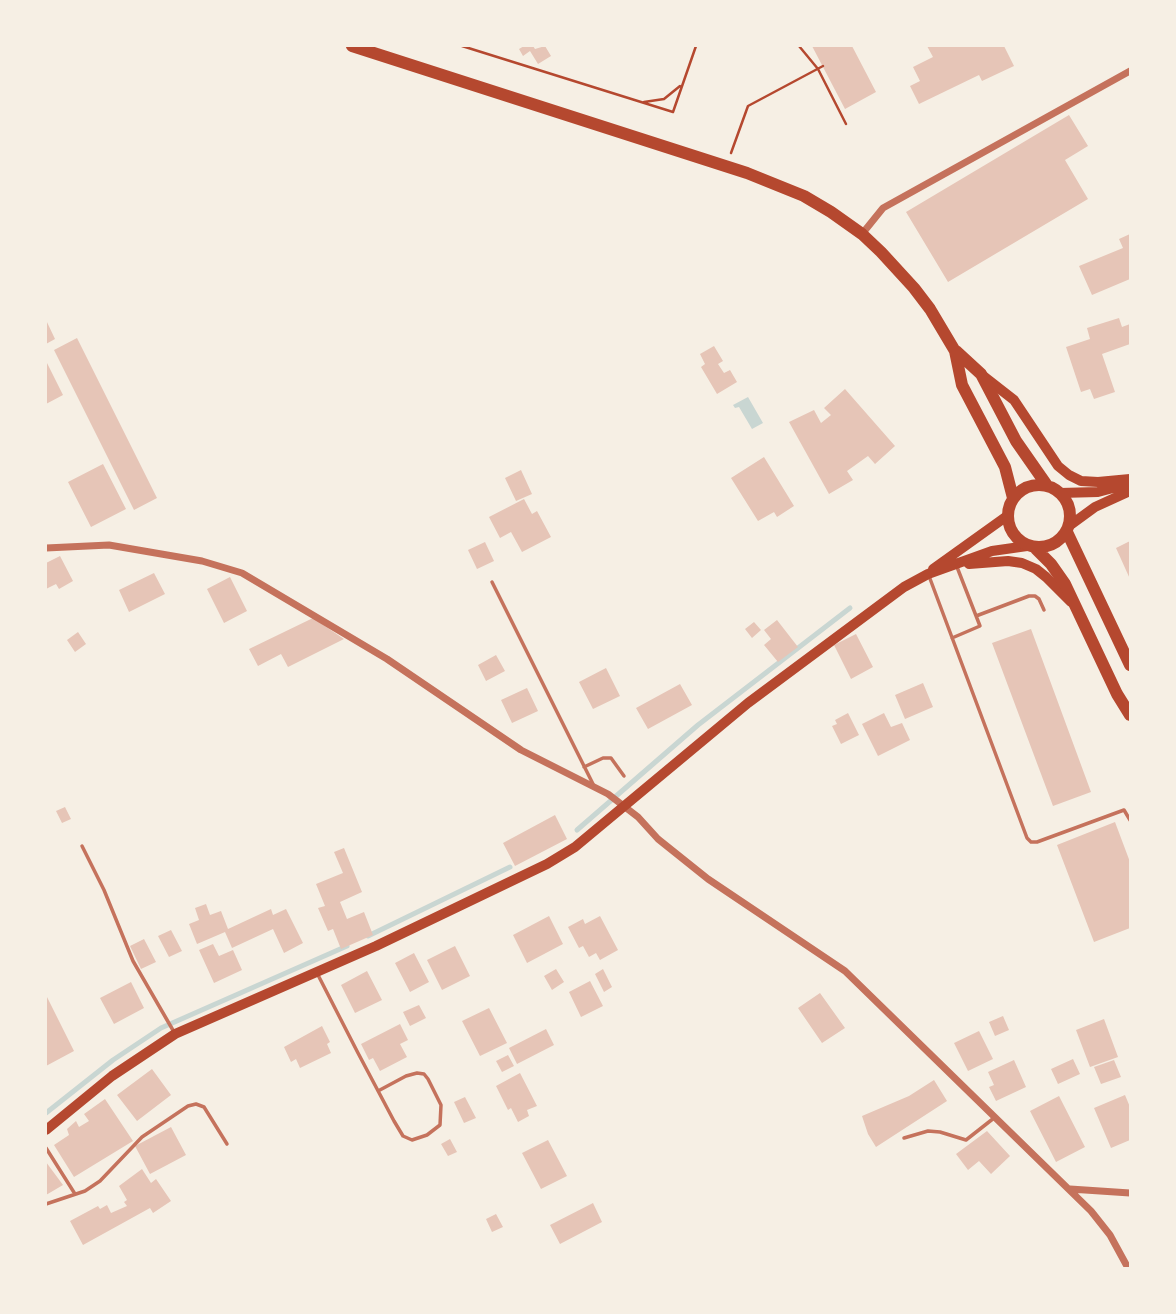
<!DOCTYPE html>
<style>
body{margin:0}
#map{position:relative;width:1176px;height:1314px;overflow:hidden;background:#f6efe4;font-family:Signika,sans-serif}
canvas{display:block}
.frame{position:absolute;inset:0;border:47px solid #f6efe4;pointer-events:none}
</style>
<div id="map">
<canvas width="1176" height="1314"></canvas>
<div class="frame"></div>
</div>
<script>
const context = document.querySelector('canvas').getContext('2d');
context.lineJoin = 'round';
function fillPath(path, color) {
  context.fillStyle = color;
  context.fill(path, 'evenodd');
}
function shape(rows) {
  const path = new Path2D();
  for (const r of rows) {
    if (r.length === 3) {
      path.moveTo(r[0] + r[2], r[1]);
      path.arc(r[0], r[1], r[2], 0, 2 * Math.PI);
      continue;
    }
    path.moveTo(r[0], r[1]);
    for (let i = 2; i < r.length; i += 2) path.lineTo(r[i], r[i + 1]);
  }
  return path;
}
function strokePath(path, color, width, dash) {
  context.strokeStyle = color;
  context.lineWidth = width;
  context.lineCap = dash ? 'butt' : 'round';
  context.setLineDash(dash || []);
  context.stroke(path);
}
const water = shape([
 [748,397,763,423,752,429,739,407,735,408,733,405]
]);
const stream = shape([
 [577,830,698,725,850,608],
 [368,936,510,867],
 [46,1113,113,1060,161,1028,347,946]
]);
const building = shape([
 [524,46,533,46,535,49,545,46,551,56,538,64,530,51,523,56,519,49],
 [812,46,852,46,876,92,845,109],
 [927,46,1004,46,1014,66,982,81,979,75,919,104,910,86,920,81,913,67,933,57],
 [1069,115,1088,146,1065,160,1088,199,948,282,906,212],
 [1130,234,1130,279,1092,295,1079,266,1123,248,1119,239],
 [1119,318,1122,327,1130,324,1130,344,1102,354,1115,392,1094,399,1090,389,1081,392,1066,347,1090,339,1087,328],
 [46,320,55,339,46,344],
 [77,338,157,498,134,510,54,350],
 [714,346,723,361,718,364,724,373,730,370,737,382,717,394,701,367,705,364,700,354],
 [46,361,63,395,46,404],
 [845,389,895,446,875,464,868,456,847,471,853,480,829,494,789,422,814,410,821,423,831,415,824,408],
 [764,457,794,506,777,517,774,512,758,521,731,478],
 [103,464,126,509,91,527,68,482],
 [521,470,532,494,516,501,505,478],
 [524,499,532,514,537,511,551,537,522,552,511,532,500,538,489,517],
 [1130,541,1130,579,1116,548],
 [485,542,494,561,477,569,468,550],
 [60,556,73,581,59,589,56,584,46,589,46,563],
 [154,573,165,594,129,612,119,590],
 [230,577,247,611,224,623,207,589],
 [313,618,344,639,288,667,281,654,258,666,249,649],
 [777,620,798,647,778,662,764,645,771,639,764,630],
 [754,622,761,630,752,638,745,629],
 [1031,629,1091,792,1053,806,992,643],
 [78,632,86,644,75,652,67,640],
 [856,634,873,667,851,679,834,645],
 [496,655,505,671,486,681,478,665],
 [606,668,620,696,593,709,579,682],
 [923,683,933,707,905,719,895,695],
 [680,684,692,705,648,729,636,708],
 [527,688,538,711,512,723,501,700],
 [848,713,859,735,841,744,832,726,837,724,835,720],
 [884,713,891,727,902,723,910,740,878,756,862,724],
 [65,807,71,819,62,823,56,811],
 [555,815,567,839,515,866,503,843],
 [1115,822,1130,862,1130,928,1094,942,1057,845],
 [344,848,362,892,340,902,347,919,364,912,373,935,341,949,333,929,328,931,318,908,325,906,316,884,343,873,334,852],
 [206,904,210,915,221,911,228,929,271,909,273,915,286,909,303,943,284,953,273,929,232,948,225,932,197,944,189,924,199,920,195,908],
 [549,916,563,944,527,963,513,935],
 [600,916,618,950,600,960,596,953,589,957,583,946,579,948,568,927,583,919,585,924],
 [171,930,182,951,169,957,158,936],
 [144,939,156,962,141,969,130,946],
 [213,944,219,956,233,950,242,970,214,983,199,950],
 [455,946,470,976,442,990,427,960],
 [414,953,429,982,410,992,395,963],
 [556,969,564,982,552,990,544,976],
 [603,969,612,987,604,992,595,974],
 [367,971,382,1000,355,1013,341,985],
 [590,981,603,1006,581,1017,569,992],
 [131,982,144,1008,114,1024,100,998],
 [820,993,845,1028,822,1043,798,1008],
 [46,995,74,1051,46,1066],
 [419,1005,426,1018,410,1026,403,1012],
 [489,1008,507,1043,480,1056,462,1021],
 [1003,1016,1009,1030,995,1036,989,1022],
 [1104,1019,1118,1057,1090,1067,1076,1030],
 [400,1024,408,1040,400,1044,407,1057,380,1071,373,1058,369,1060,361,1044],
 [322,1026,330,1042,327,1044,331,1053,300,1068,296,1059,291,1062,284,1047],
 [546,1029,554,1045,517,1064,509,1048],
 [979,1031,993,1059,968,1071,954,1043],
 [508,1055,514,1066,502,1072,496,1061],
 [1073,1059,1080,1074,1058,1084,1051,1069],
 [1014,1060,1026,1087,996,1101,989,1087,994,1085,988,1072],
 [1114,1060,1121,1077,1101,1084,1094,1067],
 [152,1069,171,1095,137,1121,117,1095],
 [520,1073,537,1106,527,1110,529,1116,518,1122,511,1108,508,1110,496,1086],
 [934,1080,947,1101,876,1147,868,1134,862,1116,909,1096],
 [1125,1095,1130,1107,1130,1140,1111,1148,1094,1108],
 [1059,1096,1085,1147,1056,1162,1030,1111],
 [465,1097,476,1118,464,1123,454,1102],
 [105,1099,133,1141,74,1177,54,1145,69,1135,67,1129,76,1121,79,1127,89,1121,84,1114],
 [171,1127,186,1155,150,1174,135,1146],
 [987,1131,1010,1156,991,1174,979,1161,968,1170,956,1154],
 [450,1139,457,1152,448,1156,441,1144],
 [548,1140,567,1176,541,1189,522,1153],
 [46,1162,63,1185,46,1195],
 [142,1169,151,1183,156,1179,171,1201,153,1213,150,1208,83,1245,70,1221,98,1206,100,1209,107,1205,111,1213,127,1206,124,1202,127,1200,119,1186],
 [593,1203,602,1222,560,1244,550,1225],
 [496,1214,503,1227,492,1232,486,1219]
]);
const path = shape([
 [462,46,673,112,696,46],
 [799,46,818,69,846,124],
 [644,102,664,99,680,86],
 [731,153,748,106,823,66]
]);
const service = shape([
 [929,576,1027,838,1031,842,1037,842,1124,810,1130,820],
 [492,582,593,784],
 [976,616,1029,596,1035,596,1039,599,1044,610],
 [952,638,980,626,957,567],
 [584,767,603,758,611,758,624,776],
 [82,846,104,890,133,961,174,1032],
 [318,975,358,1053,394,1121,403,1136,412,1140,427,1135,440,1125,441,1105,428,1079,424,1074,417,1073,406,1076,378,1091],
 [904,1138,928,1131,940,1132,966,1140,994,1118],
 [46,1148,75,1194],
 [46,1204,85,1191,100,1181,142,1137,188,1106,196,1104,204,1107,227,1144]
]);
const minor = shape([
 [862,234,883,208,1130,71],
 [46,548,109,545,202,561,242,573,387,659,521,750,608,794,638,817,658,839,708,879,845,971,1091,1211,1110,1235,1128,1268],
 [1070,1189,1130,1193]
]);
const secondary = shape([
 [982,375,1014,400,1058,466,1069,475,1081,481,1098,482,1130,479],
 [1060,493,1098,492,1128,484],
 [1069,526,1095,507,1130,491],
 [969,564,1008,561,1022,563,1036,569,1046,577,1071,602],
 [933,569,1007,516],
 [46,1130,112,1076,175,1034,376,946,547,864,575,847,748,703,904,587,928,574,992,551,1027,546]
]);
const primary = shape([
 [352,46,747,173,804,196,831,212,862,234,881,252,914,288,930,309,955,351,962,385,1005,467,1013,498],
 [956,351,981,374,1016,441,1046,484],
 [1039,516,31],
 [1067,532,1130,665],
 [1035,548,1051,564,1065,584,1117,694,1130,715]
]);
fillPath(water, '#c9d6d2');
strokePath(stream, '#c9d6d2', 5);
fillPath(building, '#e6c5b7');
strokePath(path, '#b5482f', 2.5);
strokePath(service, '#c5725c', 3.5);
strokePath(minor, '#c5725c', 7);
strokePath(secondary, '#b5482f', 10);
strokePath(primary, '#b5482f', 12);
</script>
